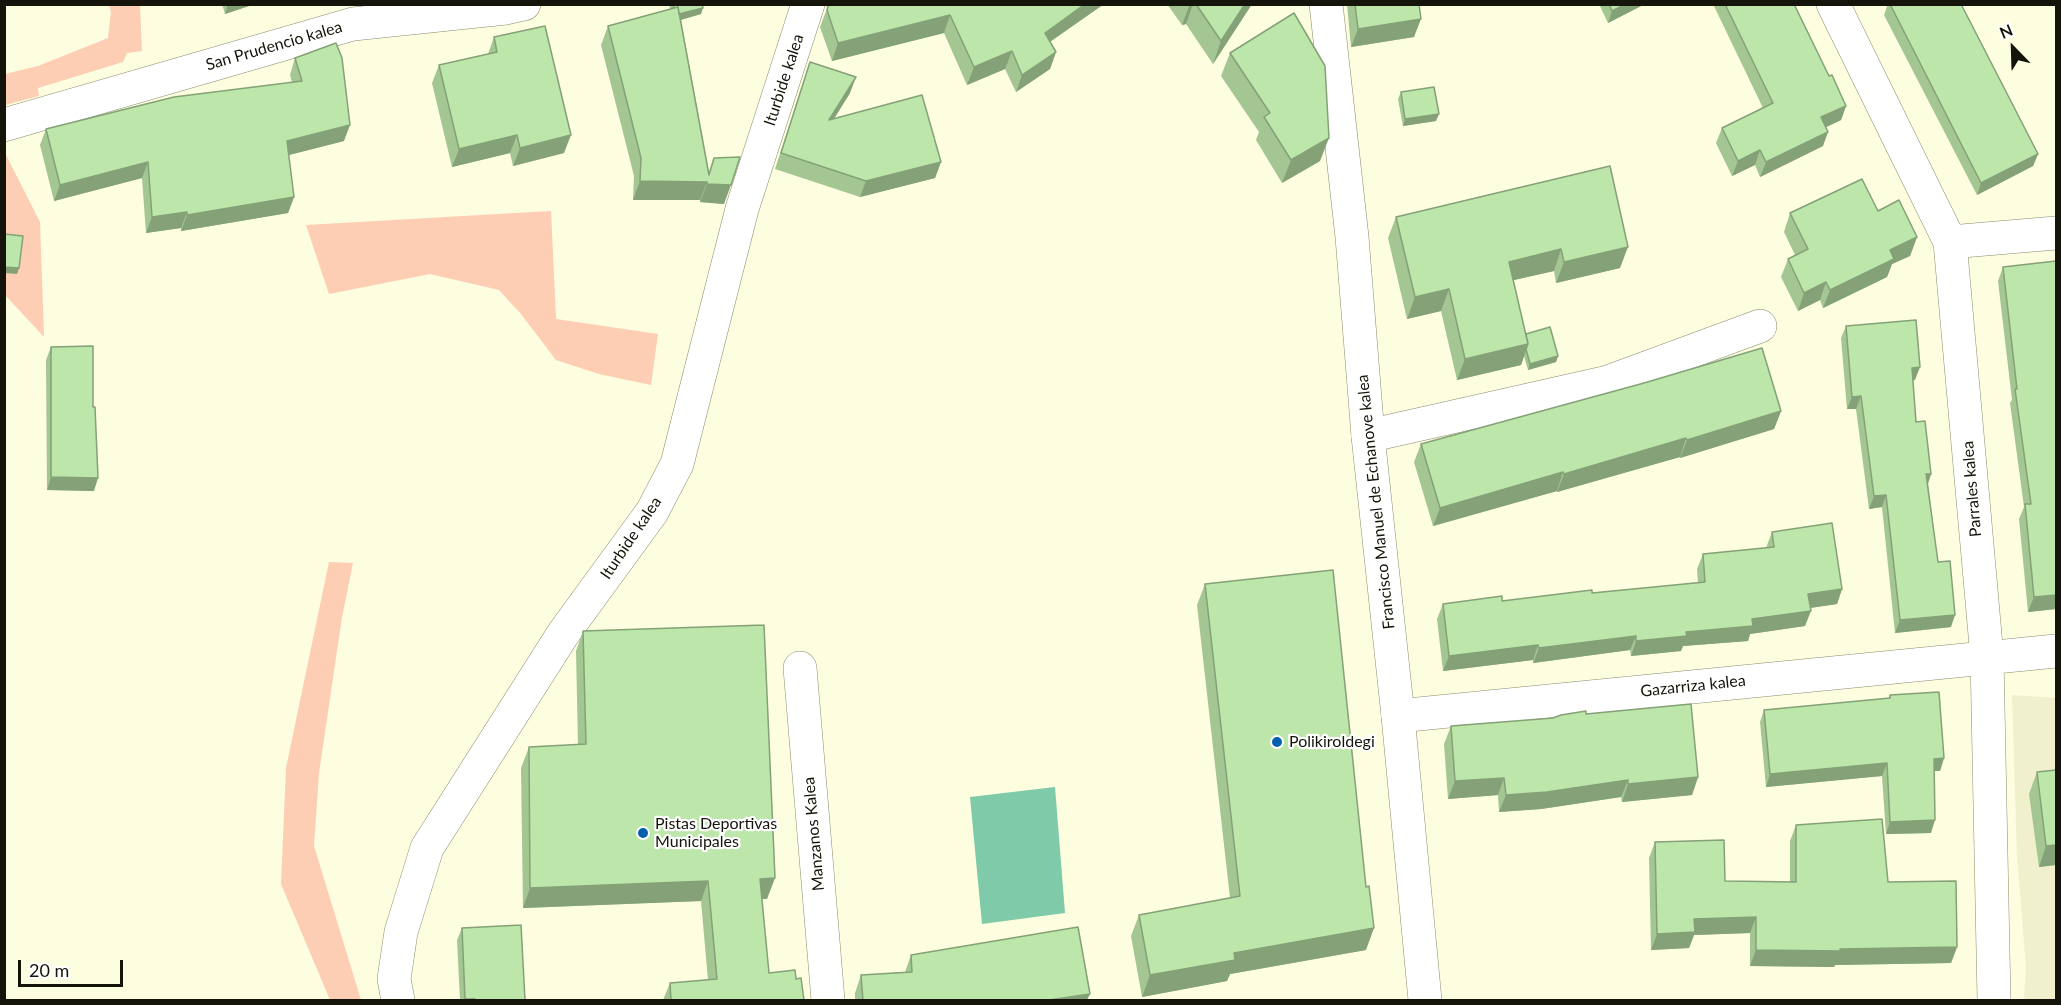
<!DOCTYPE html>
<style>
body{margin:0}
#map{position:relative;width:2061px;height:1005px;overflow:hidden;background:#fdfddf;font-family:Lato,sans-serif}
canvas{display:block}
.frame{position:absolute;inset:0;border:6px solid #14140a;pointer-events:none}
.north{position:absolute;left:1983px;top:18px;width:60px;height:60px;-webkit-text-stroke:4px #fff;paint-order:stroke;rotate:337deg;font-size:16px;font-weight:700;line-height:24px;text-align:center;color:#14140a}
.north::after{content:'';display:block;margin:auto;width:21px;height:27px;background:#14140a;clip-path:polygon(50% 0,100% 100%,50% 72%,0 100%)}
.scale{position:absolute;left:18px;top:960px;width:105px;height:27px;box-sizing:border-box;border:3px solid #14140a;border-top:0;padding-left:8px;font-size:18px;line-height:21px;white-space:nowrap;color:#14140a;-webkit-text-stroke:4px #fff;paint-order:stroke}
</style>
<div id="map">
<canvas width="2061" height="1005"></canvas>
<div class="frame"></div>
<div class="north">N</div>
<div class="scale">20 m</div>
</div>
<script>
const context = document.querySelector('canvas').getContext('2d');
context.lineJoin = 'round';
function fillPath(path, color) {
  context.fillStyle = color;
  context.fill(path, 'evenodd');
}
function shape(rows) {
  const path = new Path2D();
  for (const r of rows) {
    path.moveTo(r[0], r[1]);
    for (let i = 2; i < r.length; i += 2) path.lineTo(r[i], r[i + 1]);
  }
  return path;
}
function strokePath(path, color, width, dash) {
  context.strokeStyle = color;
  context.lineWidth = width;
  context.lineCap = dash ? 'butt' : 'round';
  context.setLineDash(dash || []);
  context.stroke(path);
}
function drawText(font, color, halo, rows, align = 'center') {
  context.font = font + ' Lato,sans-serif';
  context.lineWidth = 4.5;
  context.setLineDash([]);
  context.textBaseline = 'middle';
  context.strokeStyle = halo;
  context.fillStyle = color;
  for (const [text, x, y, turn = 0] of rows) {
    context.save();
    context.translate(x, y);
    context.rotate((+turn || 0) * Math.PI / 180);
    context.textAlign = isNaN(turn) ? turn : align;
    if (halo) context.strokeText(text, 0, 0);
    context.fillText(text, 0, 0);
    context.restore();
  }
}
const built = shape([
 [2012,695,2056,698,2056,1000,2024,1000,2026,967,2017,857]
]);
const green = shape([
 [109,5,140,5,142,51,127,53,123,62,38,88,39,96,5,105,5,74,38,66,108,38,111,12],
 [4,151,40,222,44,337,5,295],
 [551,211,556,319,658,334,651,385,599,374,556,360,521,314,499,290,430,274,329,294,306,225],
 [329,562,353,563,342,617,319,773,314,846,361,1000,330,1000,281,884,286,768]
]);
const water = shape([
 [1055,787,1065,913,982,924,970,797]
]);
const minor = shape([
 [1833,4,1950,242,1987,657,1994,1000],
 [1950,242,2056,233],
 [1368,436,1608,382,1760,326],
 [800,668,828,1000],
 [1398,716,2056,651],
 [398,1000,394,979,401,932,427,848,563,634,652,512,677,464,742,209,808,4]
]);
const tertiary = shape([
 [1326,4,1352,237,1368,436,1398,716,1425,1000],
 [4,125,353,24,506,8,524,4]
]);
const wall = shape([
 [222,4,255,4,225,14],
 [669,4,702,4,701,14,681,20,709,172,714,158,724,204,700,202,700,200,633,200,634,176,601,45,608,26,670,9],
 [834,4,1104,4,1050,42,1056,52,1050,69,1016,92,1005,69,967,85,944,33,832,61,820,27,828,6],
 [1167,4,1252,4,1213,64,1186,24,1182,25],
 [1347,4,1419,4,1414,37,1351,47],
 [1599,4,1645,4,1608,23],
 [1713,4,1794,4,1829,76,1846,106,1841,120,1826,127,1823,146,1760,177,1755,165,1732,176,1716,143,1722,128,1763,108],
 [1888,4,1961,4,2038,154,2033,166,1977,195,1884,15],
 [494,37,564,153,513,166,510,153,452,167,432,83,439,65,488,54],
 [1230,53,1320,161,1282,183,1256,140,1259,132,1221,76],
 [295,58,344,141,289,155,294,197,288,213,181,231,181,228,146,233,142,178,54,201,40,145,46,129,292,82,290,75],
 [810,62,850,93,834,119,941,162,935,178,860,197,775,169],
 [1401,92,1436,121,1403,126,1398,99],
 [1610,166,1620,268,1556,283,1554,271,1513,280,1526,334,1558,356,1556,362,1528,370,1524,356,1521,365,1457,380,1441,311,1407,319,1388,238,1396,217],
 [1878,211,1917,237,1910,256,1892,264,1887,277,1823,308,1820,300,1798,311,1781,277,1788,259,1795,255,1784,232,1790,213],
 [2003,267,2056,609,2028,612,2019,519,2024,507,2010,403,2012,400,1998,281],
 [1846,326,1915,380,1913,380,1916,422,1931,474,1928,484,1938,562,1951,627,1895,633,1882,507,1869,509,1856,409,1847,409,1841,338],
 [51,347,94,491,47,490,46,360],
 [1781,411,1774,429,1680,458,1680,457,1557,492,1557,491,1433,526,1414,462,1421,444],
 [1772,532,1842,589,1837,604,1810,608,1805,626,1750,634,1748,641,1683,646,1681,651,1631,656,1630,650,1533,663,1533,660,1443,671,1437,619,1443,604,1502,601,1698,583,1697,569,1703,554,1766,548],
 [1205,584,1366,950,1230,974,1227,981,1142,997,1131,936,1139,915,1230,898,1197,605],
 [583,631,767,899,762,899,769,973,796,979,804,1000,663,1000,670,983,708,980,701,901,523,908,521,768,529,747,578,745,576,651],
 [1890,695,1944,758,1940,771,1934,771,1931,833,1886,834,1882,776,1766,787,1760,722,1764,710,1889,698],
 [1586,714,1698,777,1692,795,1622,802,1621,797,1541,809,1499,812,1498,795,1448,799,1444,744,1451,726,1553,718],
 [2056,770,2056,865,2039,867,2029,794,2037,772],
 [1796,825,1888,882,1957,947,1951,963,1835,965,1834,967,1750,966,1750,933,1694,935,1689,948,1651,950,1649,858,1655,842,1725,881,1790,882,1790,841],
 [462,928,525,1000,460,1000,457,940],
 [911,955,1087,1000,855,1000,855,993,861,975,905,972]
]);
const shadedWall = shape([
 [228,4,255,4,225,14],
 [1085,4,1104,4,1038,50,1045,33],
 [1190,4,1193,4,1186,24,1182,25],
 [1245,4,1252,4,1213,64,1221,41],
 [1626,4,1645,4,1608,23,1612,11],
 [703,8,701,14,673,22,676,15],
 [950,15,944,33,832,61,838,43],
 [1421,19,1414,37,1351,47,1358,29],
 [1012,51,1005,69,967,85,974,67],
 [1056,52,1050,69,1016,92,1022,75],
 [856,77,850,93,823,136,829,120],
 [1846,106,1841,120,1816,132,1821,117],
 [1439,114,1436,121,1403,126,1405,119],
 [350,125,344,141,281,157,287,141],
 [1828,132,1823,146,1760,177,1766,162],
 [517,135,510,153,452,167,459,149],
 [571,135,564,153,513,166,520,148],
 [1329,138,1320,161,1282,183,1291,160],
 [1760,150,1755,165,1732,176,1738,161],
 [2038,154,2033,166,1977,195,1981,183],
 [148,162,142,178,54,201,60,185],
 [941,162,935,178,860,197,866,181],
 [640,181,707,182,700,200,633,200],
 [707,184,731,185,724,204,700,202],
 [294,197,288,213,181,231,187,215],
 [187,212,181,228,146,233,152,217],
 [1917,237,1910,256,1892,264,1887,277,1823,308,1830,290,1890,250],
 [1628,247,1620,268,1556,283,1564,262],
 [1561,249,1554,271,1501,283,1509,262],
 [4,267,19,268,17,274,4,273],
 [1826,282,1820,300,1798,311,1804,293],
 [1449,289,1441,311,1407,319,1415,297],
 [1528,344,1521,365,1457,380,1465,359],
 [1558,356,1556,362,1528,370,1530,364],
 [1920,367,1915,380,1907,381,1912,368],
 [1861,396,1856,409,1847,409,1852,397],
 [1781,411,1774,429,1680,458,1687,440],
 [1686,438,1680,457,1557,492,1564,474],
 [1563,472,1557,491,1433,526,1440,508],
 [1926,474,1931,474,1927,486],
 [51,477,98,478,94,491,47,490],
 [1886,495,1882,507,1869,509,1874,496],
 [1842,589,1837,604,1803,609,1808,594],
 [2056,595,2056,609,2028,612,2034,597],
 [1811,611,1805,626,1750,634,1748,641,1683,646,1681,651,1631,656,1636,641,1752,619],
 [1955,615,1951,627,1895,633,1900,620],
 [1636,636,1630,650,1533,663,1539,648],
 [1538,645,1533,660,1443,671,1449,656],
 [1944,758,1940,771,1929,771,1934,759],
 [1887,763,1882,776,1766,787,1770,774],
 [1698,777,1692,795,1622,802,1628,784],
 [1504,778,1498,795,1448,799,1455,781],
 [1628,780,1621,797,1541,809,1499,812,1506,795],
 [1935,820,1931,833,1886,834,1890,822],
 [2056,845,2056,865,2039,867,2046,846],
 [775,878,767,899,753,899,760,879],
 [708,881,701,901,523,908,530,888],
 [1756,917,1750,933,1694,935,1689,948,1651,950,1657,934,1694,919],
 [1374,928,1366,950,1230,974,1227,981,1142,997,1150,975,1234,953],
 [1957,947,1951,963,1835,965,1834,967,1750,966,1756,950],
 [1090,994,1087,1000,1049,1000]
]);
const building = shape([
 [673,4,702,4,703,8,679,14,678,7,674,8,673,4],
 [834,4,1085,4,1045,33,1056,52,1022,75,1012,51,974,67,950,15,838,43,827,10,828,6,834,4],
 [1196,4,1245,4,1221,41,1196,4],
 [1355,4,1419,4,1421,19,1358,29,1355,4],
 [1609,4,1626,4,1612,11,1609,4],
 [1725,4,1794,4,1829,76,1832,75,1846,106,1821,117,1828,132,1766,162,1760,150,1738,161,1722,128,1773,103,1725,4],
 [1890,4,1961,4,2038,154,1981,183,1890,4],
 [678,7,709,175,714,158,740,157,731,185,707,184,707,182,640,181,641,158,608,26,678,7],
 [1294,13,1325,66,1329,138,1291,160,1264,117,1270,113,1230,53,1294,13],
 [545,26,571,135,520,148,517,135,459,149,439,65,497,52,494,37,545,26],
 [336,43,342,58,350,125,287,141,294,197,187,215,187,212,152,217,148,162,60,185,46,129,174,97,302,81,295,58,336,43],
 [810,62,856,77,829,120,922,95,941,162,866,181,781,153,810,62],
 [1434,87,1439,114,1405,119,1401,92,1434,87],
 [1610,166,1628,247,1564,262,1561,249,1509,262,1528,344,1465,359,1449,289,1415,297,1396,217,1610,166],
 [1862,179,1878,211,1899,200,1917,237,1890,250,1894,259,1830,290,1826,282,1804,293,1788,259,1808,249,1790,213,1862,179],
 [4,234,23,236,19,268,4,267,4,234],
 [2056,261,2056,595,2034,597,2025,504,2031,504,2015,389,2017,389,2003,267,2056,261],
 [1916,320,1920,367,1912,368,1916,422,1925,421,1931,474,1926,474,1938,562,1950,561,1955,615,1900,620,1886,495,1874,496,1861,396,1852,397,1846,326,1916,320],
 [1550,327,1558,356,1530,364,1526,349,1528,344,1526,334,1550,327],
 [93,346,93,407,95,407,98,478,51,477,51,347,93,346],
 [1762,348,1781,411,1687,440,1686,438,1564,474,1563,472,1440,508,1421,444,1644,383,1762,348],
 [1832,523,1842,589,1808,594,1811,611,1752,619,1753,626,1686,632,1687,636,1636,641,1636,636,1539,648,1538,645,1449,656,1443,604,1502,596,1502,601,1592,590,1592,593,1705,582,1703,554,1774,547,1772,532,1832,523],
 [1333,570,1366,887,1369,886,1374,928,1234,953,1235,960,1150,975,1139,915,1240,896,1205,584,1333,570],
 [764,625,775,878,760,879,769,973,795,970,796,979,801,978,804,1000,671,1000,670,983,717,979,708,881,530,888,529,747,586,744,583,631,764,625],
 [1939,692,1944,758,1934,759,1935,820,1890,822,1887,763,1770,774,1764,710,1890,698,1890,695,1939,692],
 [1691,704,1698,777,1628,784,1628,780,1547,792,1506,795,1504,778,1455,781,1451,726,1553,718,1561,715,1586,711,1586,714,1691,704],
 [2056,770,2056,845,2046,846,2037,772,2056,770],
 [1882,819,1888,882,1956,881,1957,947,1840,949,1840,951,1756,950,1756,917,1694,919,1695,932,1657,934,1655,842,1724,840,1725,881,1796,882,1796,825,1882,819],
 [521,925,525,1000,475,1000,475,999,465,999,462,928,521,925],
 [1078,927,1090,994,1049,1000,863,1000,861,975,912,972,911,955,1078,927]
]);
const markers = [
 [1277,742,6,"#0260ad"],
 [643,833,6,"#0260ad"]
];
const streetNames = [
 ["San Prudencio kalea",274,46,-16],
 ["Iturbide kalea",784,80,-72],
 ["Parrales kalea",1972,489,-95],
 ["Francisco Manuel de Echanove kalea",1376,502,-96],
 ["Iturbide kalea",631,538,-56],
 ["Gazarriza kalea",1693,686,-6],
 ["Manzanos Kalea",814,834,-95]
];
const poiNames = [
 ["Polikiroldegi",1289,742],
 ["Pistas Deportivas",655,824],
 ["Municipales",655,842]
];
fillPath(built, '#f1f0cc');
fillPath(green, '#fdcdb4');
fillPath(water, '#7ecaa9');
strokePath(minor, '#8b8b70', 34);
strokePath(tertiary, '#8b8b70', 34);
strokePath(minor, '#fff', 33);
strokePath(tertiary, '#fff', 33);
fillPath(wall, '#a3c692');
fillPath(shadedWall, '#84a177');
fillPath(building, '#bde6aa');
strokePath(building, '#84a177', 1.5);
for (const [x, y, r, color] of markers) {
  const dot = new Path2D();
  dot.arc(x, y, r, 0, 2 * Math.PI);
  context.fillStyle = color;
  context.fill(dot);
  strokePath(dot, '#fff', 2);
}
drawText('16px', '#14140a', '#fff', streetNames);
drawText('16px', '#14140a', '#fff', poiNames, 'left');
</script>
